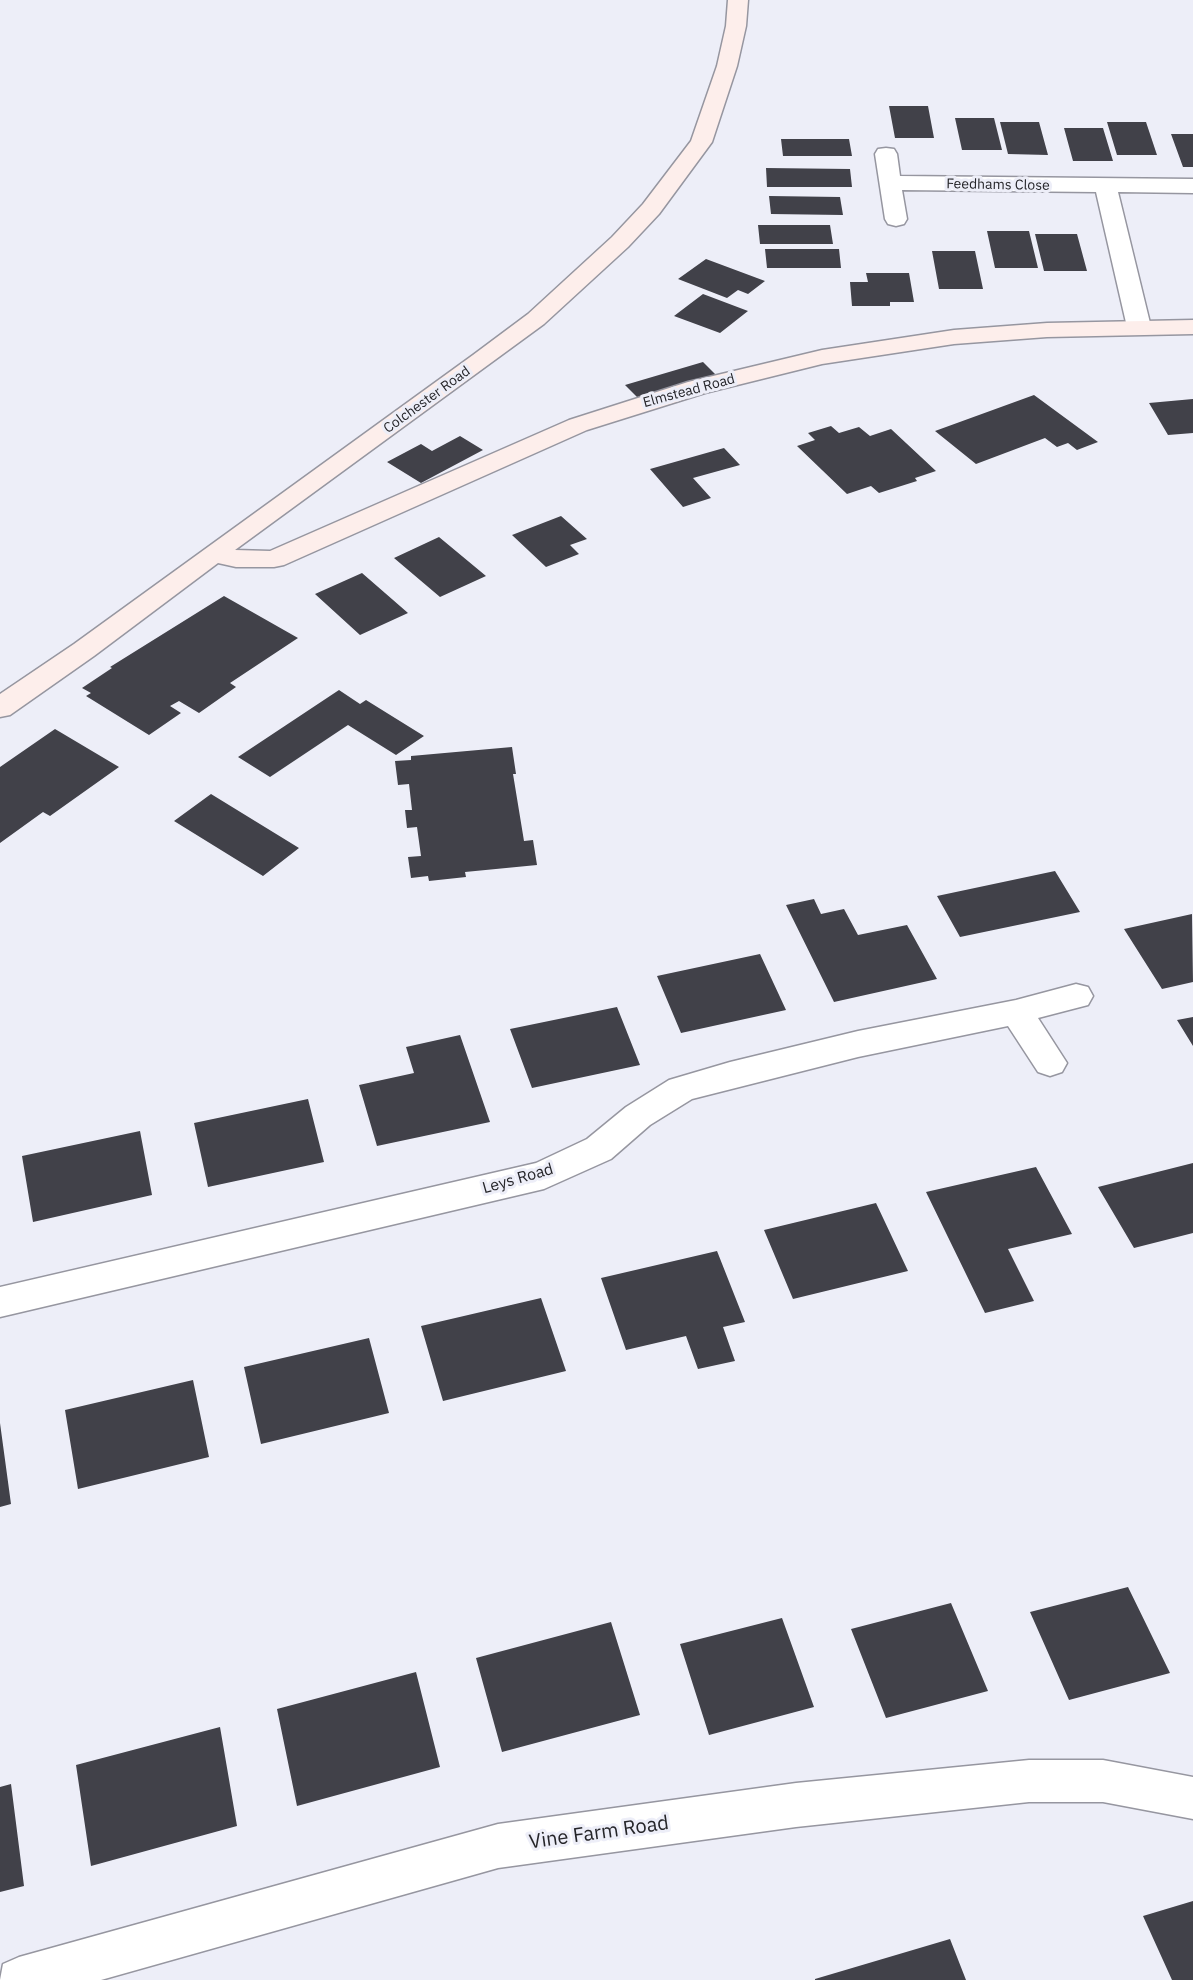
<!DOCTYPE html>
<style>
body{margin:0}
canvas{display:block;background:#edeef8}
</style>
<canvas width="1193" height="1980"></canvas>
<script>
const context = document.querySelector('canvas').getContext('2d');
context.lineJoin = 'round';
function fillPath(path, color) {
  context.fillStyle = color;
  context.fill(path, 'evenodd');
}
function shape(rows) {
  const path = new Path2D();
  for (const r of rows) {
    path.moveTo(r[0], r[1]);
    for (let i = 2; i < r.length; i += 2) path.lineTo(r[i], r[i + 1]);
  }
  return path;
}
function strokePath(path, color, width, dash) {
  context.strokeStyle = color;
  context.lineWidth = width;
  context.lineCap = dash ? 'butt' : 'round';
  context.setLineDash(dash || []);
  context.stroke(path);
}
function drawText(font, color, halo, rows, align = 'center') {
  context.font = font + ' "IBM Plex Sans",sans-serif';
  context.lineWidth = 6;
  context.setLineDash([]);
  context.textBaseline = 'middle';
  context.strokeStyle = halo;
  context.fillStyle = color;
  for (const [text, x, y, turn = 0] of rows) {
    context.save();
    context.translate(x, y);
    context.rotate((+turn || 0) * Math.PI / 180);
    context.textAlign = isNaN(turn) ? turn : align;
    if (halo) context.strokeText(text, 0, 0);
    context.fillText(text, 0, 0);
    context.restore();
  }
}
const building = shape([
 [889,106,928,106,934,138,895,138],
 [955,118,994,118,1002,150,962,150],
 [1000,122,1039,122,1048,155,1008,154],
 [1107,122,1146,122,1157,155,1117,155],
 [1064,128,1103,128,1113,161,1073,161],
 [1171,134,1193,134,1193,167,1183,167],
 [781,139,849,139,852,156,783,156],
 [766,168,850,169,852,187,767,187],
 [769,196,840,197,843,215,771,214],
 [758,225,830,225,833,244,760,244],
 [987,231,1029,231,1038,268,995,268],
 [1035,234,1077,234,1087,271,1044,271],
 [765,249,839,249,841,268,767,268],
 [932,251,975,251,983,289,939,289],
 [706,259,765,281,748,294,738,290,727,298,678,279],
 [866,273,909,273,914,302,890,302,890,306,852,306,850,282,868,282],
 [703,294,748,311,720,333,674,316],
 [703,362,720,379,642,402,625,385],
 [1034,395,1098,442,1077,450,1068,443,1057,447,1045,438,976,464,935,431],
 [1193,399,1193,433,1168,435,1149,403],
 [831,426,839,433,859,427,870,436,891,429,936,471,915,478,917,481,879,493,871,486,847,494,797,446,815,440,808,433],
 [460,436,483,450,421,483,387,462,421,444,432,451],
 [724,448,740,465,693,478,711,498,683,507,650,469],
 [561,516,587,539,570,545,579,554,546,567,512,535],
 [439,537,486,576,440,597,394,558],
 [362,573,408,613,360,635,315,594],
 [224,596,298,638,230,683,236,687,199,713,179,701,170,706,181,713,149,735,86,696,91,693,82,688,112,668,110,667],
 [339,690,360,704,366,700,424,736,396,755,348,725,270,777,238,757],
 [55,729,119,767,50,816,43,812,0,843,0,767],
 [512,747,516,774,513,774,524,841,533,840,537,865,465,872,466,877,429,881,428,876,411,878,408,857,421,856,417,827,407,828,405,810,412,810,409,784,398,785,395,761,411,760,411,756],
 [211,794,299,848,263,876,174,821],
 [1055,871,1080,912,960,937,937,896],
 [814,899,821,914,844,909,858,935,907,925,937,979,834,1002,786,905],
 [1192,914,1193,982,1162,989,1124,929],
 [760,954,786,1010,681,1033,657,976],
 [617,1007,640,1065,532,1088,510,1029],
 [1193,1017,1193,1046,1177,1020],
 [460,1035,490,1122,377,1146,359,1085,414,1073,406,1047],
 [308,1099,324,1162,208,1187,194,1123],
 [140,1131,152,1195,33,1222,22,1156],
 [1193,1163,1193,1233,1134,1248,1098,1187],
 [1036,1167,1072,1234,1008,1249,1034,1301,985,1313,926,1192],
 [876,1203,908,1271,793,1299,764,1230],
 [717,1251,745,1322,723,1327,735,1361,698,1369,686,1336,626,1350,601,1278],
 [541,1298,566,1371,443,1401,421,1326],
 [369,1338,389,1413,261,1444,244,1367],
 [193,1380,209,1457,78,1489,65,1410],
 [0,1423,11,1504,0,1507],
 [1128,1587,1170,1673,1069,1700,1030,1612],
 [951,1603,988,1691,886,1718,851,1629],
 [782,1618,814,1707,709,1735,680,1644],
 [611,1622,640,1715,502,1752,476,1658],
 [416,1672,440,1767,297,1806,277,1709],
 [220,1727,237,1826,91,1866,76,1765],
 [11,1784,24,1886,0,1892,0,1787],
 [1193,1901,1193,1980,1172,1980,1143,1916],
 [950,1939,966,1980,815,1980,815,1979]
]);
const street = shape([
 [886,148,894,149,897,154,900,176,1193,179,1193,193,1118,192,1151,327,1147,332,1139,334,1131,332,1127,327,1096,192,902,190,907,219,904,224,896,226,888,224,885,219,875,154,878,149,886,148],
 [1076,984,1088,987,1093,996,1088,1005,1038,1018,1067,1063,1062,1072,1050,1076,1038,1072,1008,1026,858,1057,692,1099,650,1125,611,1159,544,1189,0,1317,0,1287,536,1163,587,1139,626,1107,669,1080,730,1062,858,1031,1016,1000,1076,984],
 [1029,1760,1103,1760,1193,1777,1193,1819,1103,1802,1029,1802,796,1827,498,1868,101,1980,0,1980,3,1964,19,1957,498,1824,796,1783,1029,1760]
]);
const secondary = shape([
 [728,0,748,0,746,26,737,66,712,142,659,214,628,247,544,324,235,550,270,551,569,420,688,382,822,350,954,330,1047,323,1193,320,1193,334,1047,337,954,344,822,364,705,393,587,430,284,565,274,567,236,567,218,563,94,656,10,715,0,717,0,694,74,644,473,355,528,314,612,237,643,204,691,141,717,66,726,26,728,0]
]);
const farStreetnames = [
 ["Feedhams Close",998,185,1],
 ["Elmstead Road",689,391,-15],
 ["Colchester Road",427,400,-36]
];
const streetNames = [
 ["Leys Road",518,1179,-16]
];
const nearStreetnames = [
 ["Vine Farm Road",599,1833,-8]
];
fillPath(building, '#414149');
strokePath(street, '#9696a0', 3);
strokePath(secondary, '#9696a0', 3);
fillPath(street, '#fff');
fillPath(secondary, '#fdeeeb');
drawText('14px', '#252529', '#edeef8', farStreetnames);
drawText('16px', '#252529', '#edeef8', streetNames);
drawText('20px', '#252529', '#edeef8', nearStreetnames);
</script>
